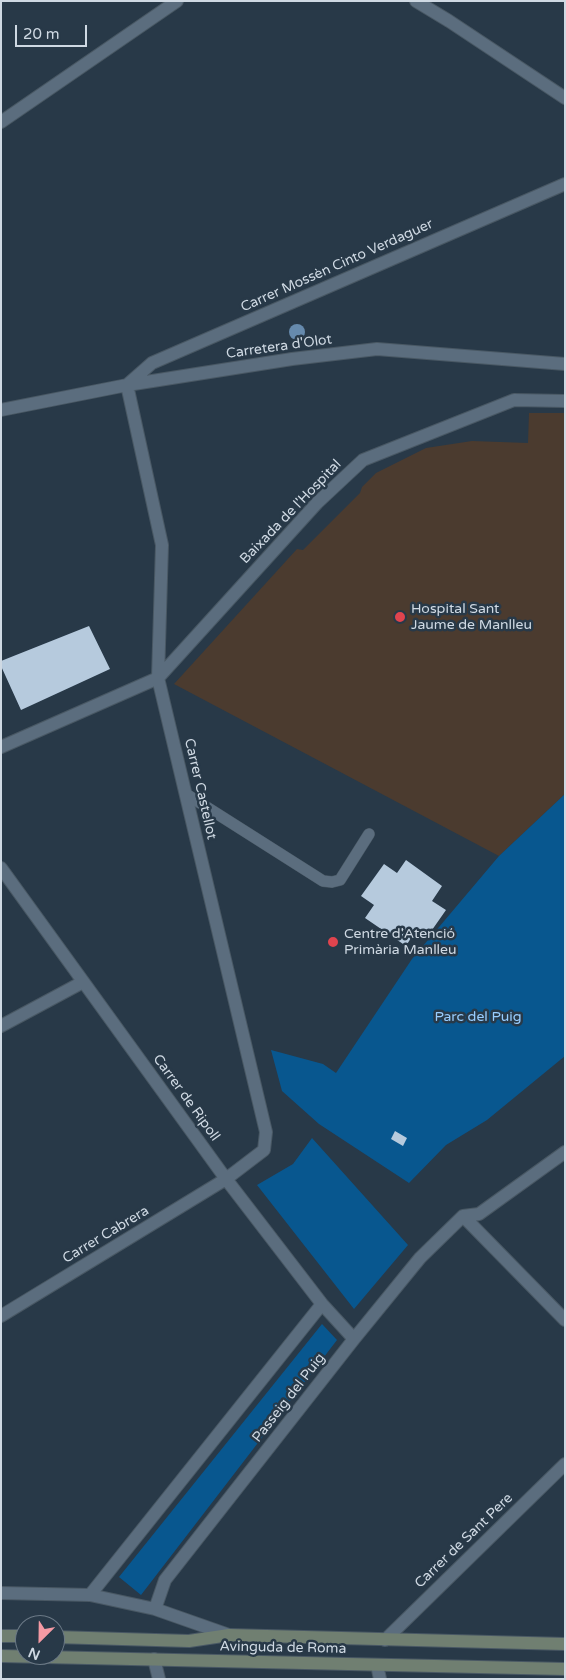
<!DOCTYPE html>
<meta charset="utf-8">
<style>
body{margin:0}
#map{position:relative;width:566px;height:1680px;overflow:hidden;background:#283948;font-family:"Varela Round",sans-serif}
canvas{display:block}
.frame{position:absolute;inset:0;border:2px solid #cfd9e3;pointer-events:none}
.north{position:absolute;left:15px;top:1615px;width:50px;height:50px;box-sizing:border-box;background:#283948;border:1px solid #6b7986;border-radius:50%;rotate:203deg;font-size:14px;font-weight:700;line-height:20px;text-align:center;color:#cfd9e3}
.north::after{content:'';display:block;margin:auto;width:18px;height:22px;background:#f49aa4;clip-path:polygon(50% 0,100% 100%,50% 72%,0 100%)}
.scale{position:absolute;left:15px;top:25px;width:72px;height:22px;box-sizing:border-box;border:2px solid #cfd9e3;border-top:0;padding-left:6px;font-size:15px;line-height:18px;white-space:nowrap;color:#cfd9e3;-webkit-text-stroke:4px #283948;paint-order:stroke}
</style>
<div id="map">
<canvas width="566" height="1680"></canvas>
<div class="frame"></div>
<div class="north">N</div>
<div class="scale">20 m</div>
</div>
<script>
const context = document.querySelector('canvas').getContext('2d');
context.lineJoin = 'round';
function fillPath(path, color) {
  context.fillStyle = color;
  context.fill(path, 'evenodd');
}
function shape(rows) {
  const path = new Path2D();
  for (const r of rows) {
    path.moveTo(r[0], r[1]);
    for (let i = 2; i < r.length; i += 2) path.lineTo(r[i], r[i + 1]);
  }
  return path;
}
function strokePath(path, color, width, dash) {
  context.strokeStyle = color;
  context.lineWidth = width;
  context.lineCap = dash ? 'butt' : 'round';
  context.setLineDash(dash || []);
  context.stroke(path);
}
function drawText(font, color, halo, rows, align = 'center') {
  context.font = font + ' "Varela Round",sans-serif';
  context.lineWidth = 5;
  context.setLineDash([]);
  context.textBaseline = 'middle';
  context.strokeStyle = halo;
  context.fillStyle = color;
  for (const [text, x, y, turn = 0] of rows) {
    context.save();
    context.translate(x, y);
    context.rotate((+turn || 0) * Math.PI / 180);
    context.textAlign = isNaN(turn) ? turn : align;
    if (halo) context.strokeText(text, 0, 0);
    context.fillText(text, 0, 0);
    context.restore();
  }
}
const medical = shape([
 [529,413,565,413,565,794,499,856,174,684,297,549,303,550,360,493,362,487,376,473,426,448,472,441,528,443]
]);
const green = shape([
 [565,794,565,1056,487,1120,446,1145,409,1183,319,1124,282,1091,271,1050,323,1064,336,1073,412,959,499,856],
 [312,1138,408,1245,354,1309,257,1185,293,1164],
 [322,1324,337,1340,141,1595,119,1577]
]);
const building = shape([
 [89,626,110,669,21,710,1,666,1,661],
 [406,860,442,886,432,901,446,910,425,940,414,933,406,946,365,918,374,905,361,896,384,864,397,873],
 [395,1131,407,1138,403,1146,391,1139]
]);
const lane = shape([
 [186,794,323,881,332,882,340,880,369,834]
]);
const street = shape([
 [416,1,449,21,565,98],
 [1,122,177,1],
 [1,410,127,385,292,359,377,349,565,364],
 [1,747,158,678,317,503,363,460,514,400,565,401],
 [1,868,226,1179,322,1304,354,1339],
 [1,1026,83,982],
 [463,1216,565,1320],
 [463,1216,479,1214,565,1152],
 [1,1316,226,1179,264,1150,266,1132,158,678,162,545,127,385,152,363,565,184],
 [1,1593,90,1595,155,1609,229,1635],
 [90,1595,322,1304],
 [155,1609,165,1580,354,1339,420,1258,463,1216],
 [385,1640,565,1464],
 [154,1659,159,1679],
 [377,1665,380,1679]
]);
const secondary = shape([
 [1,1636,25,1636],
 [55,1637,189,1641,229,1635,565,1644],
 [1,1656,565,1669]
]);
const trees = [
 [297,332]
];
const markers = [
 [400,617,6,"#e0444e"],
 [333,942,6,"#e0444e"]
];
const streetNames = [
 ["Carrer Mossèn Cinto Verdaguer",337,266,-24],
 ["Carretera d'Olot",279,347,-8],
 ["Baixada de l'Hospital",291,512,-46],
 ["Carrer Castellot",200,789,77],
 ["Carrer de Ripoll",186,1098,54],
 ["Carrer Cabrera",106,1235,-31],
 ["Passeig del Puig",289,1398,-52],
 ["Carrer de Sant Pere",464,1541,-44],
 ["Avinguda de Roma",283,1648,1]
];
const poiNames = [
 ["Hospital Sant",411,609],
 ["Jaume de Manlleu",411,625],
 ["Centre d'Atenció",344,934],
 ["Primària Manlleu",344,950]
];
const parkNames = [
 ["Parc del Puig",478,1017]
];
fillPath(medical, '#4b3b2f');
fillPath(green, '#08578f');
fillPath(building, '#b6cadd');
strokePath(lane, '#495864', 12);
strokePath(street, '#495864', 14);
strokePath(secondary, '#495864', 14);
strokePath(lane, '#5b6d7e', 11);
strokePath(street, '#5b6d7e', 12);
strokePath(secondary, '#707f71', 12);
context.fillStyle = '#668aad';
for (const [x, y] of trees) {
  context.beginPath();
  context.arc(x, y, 8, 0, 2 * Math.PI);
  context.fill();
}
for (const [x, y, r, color] of markers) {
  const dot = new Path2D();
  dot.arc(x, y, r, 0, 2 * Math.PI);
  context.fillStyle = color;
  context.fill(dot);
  strokePath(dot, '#283948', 2);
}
drawText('14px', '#cfd9e3', '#283948', streetNames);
drawText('14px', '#cfd9e3', '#283948', poiNames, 'left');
drawText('14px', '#98cdff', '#283948', parkNames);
</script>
